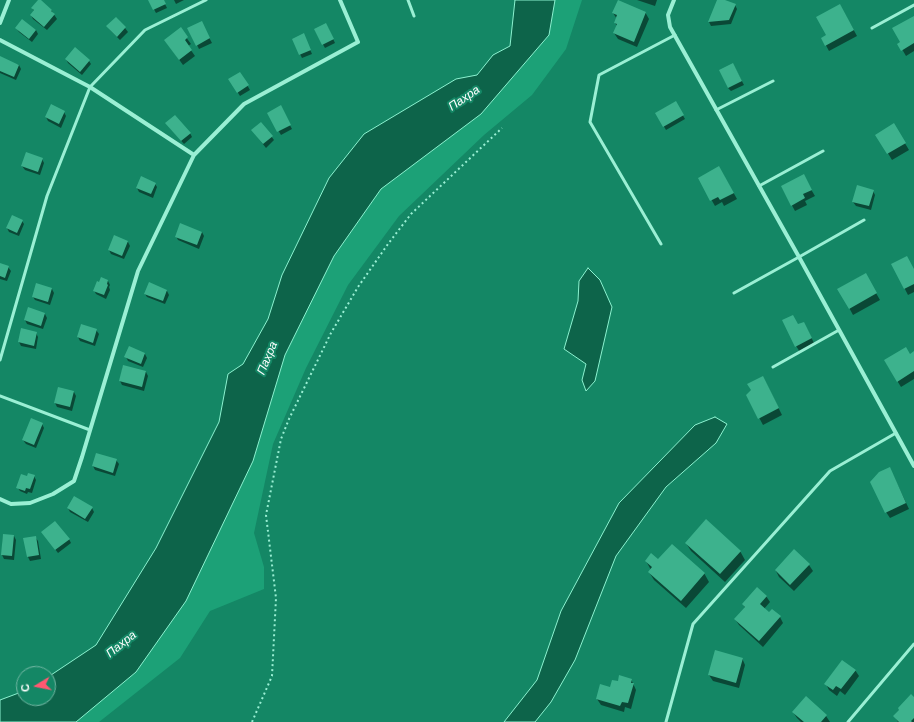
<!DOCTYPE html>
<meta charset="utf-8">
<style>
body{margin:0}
#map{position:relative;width:914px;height:722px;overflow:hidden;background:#148765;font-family:Barlow,sans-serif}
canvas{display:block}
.north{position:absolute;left:16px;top:666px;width:40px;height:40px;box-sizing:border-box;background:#148765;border:1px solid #72b7a3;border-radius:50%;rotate:260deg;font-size:11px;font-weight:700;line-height:16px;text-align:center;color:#fff}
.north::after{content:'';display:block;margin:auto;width:14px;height:18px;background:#ff5871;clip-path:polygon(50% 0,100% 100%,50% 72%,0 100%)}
</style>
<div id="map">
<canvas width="914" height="722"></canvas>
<div class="north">С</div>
</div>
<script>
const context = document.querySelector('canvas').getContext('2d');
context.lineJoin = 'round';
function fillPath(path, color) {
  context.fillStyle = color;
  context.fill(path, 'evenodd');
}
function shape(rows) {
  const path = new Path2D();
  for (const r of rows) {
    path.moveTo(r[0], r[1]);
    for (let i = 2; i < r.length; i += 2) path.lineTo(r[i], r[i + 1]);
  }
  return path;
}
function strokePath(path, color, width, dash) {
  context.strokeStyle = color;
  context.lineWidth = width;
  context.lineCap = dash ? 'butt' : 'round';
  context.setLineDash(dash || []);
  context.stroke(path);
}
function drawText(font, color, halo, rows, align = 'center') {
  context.font = font + ' Barlow,sans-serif';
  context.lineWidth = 4;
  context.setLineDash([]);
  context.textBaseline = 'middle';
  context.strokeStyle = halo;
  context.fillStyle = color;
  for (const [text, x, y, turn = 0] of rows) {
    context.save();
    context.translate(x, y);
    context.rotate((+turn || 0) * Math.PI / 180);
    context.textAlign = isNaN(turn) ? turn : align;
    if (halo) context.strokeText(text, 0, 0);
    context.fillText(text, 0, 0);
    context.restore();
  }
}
const green = shape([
 [555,0,582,0,566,49,532,95,484,135,399,216,348,285,306,368,273,444,254,533,264,567,264,589,210,611,180,658,99,722,76,722,136,672,253,461,285,355,334,256,381,189,481,114,549,35]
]);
const water = shape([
 [515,0,555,0,549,35,481,114,381,189,334,256,285,355,253,461,186,601,136,672,76,722,0,722,0,700,24,691,24,698,48,698,48,677,96,645,156,548,219,422,228,374,243,364,268,319,282,275,329,178,364,134,456,79,477,75,493,55,510,46,515,0],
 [588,268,600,280,612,307,595,381,586,391,582,380,586,364,564,349,578,301,579,281,588,268],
 [715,417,727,424,716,443,666,487,616,556,575,660,551,702,535,722,504,722,537,680,561,611,619,503,695,425,715,417]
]);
const shadow = shape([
 [40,0,51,10,57,19,47,30,33,19,31,15,34,11,32,8],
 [149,0,163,0,167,8,156,13],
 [174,0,184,0,176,4],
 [637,0,657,0,655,6],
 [718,0,722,0,735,5,737,9,731,24,711,26,709,22],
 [840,5,857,36,829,51,822,38,828,35],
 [645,12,649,19,637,47,618,39,614,33,617,26,615,23,617,19,613,13],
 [116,18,125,28,128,32,120,40,110,30,107,26],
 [914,18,914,51,906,56,899,44,901,43],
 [203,26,212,43,199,49,197,45],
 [16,28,36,30,38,34,32,42,19,32],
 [328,28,335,43,325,48,315,30],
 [180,29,191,44,188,46,195,56,183,65,165,40],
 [305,38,312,54,302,58,300,54],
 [0,59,19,65,21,69,16,80,0,73],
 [66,59,89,61,91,64,82,75,68,63],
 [735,68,744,85,731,91,728,88],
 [240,73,250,90,240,96,230,80],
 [675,102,685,119,666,130,656,113],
 [280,107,292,129,281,135,268,113],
 [64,112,66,116,61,128,48,121,46,117],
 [261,123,274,140,266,148,255,134],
 [894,125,909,150,892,160,877,135],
 [169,127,190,133,192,137,184,144],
 [42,159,44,163,40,175,25,170,22,166],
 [719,167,737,199,724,206,722,202,715,206,699,178],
 [803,176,815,196,805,201,807,205,795,211,782,187],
 [155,184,157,187,153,198,139,192,137,188],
 [873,191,875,195,871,210,856,206,853,202],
 [22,221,24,224,19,236,9,232,7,228],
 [202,232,204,236,199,249,178,240,176,236],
 [114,237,128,242,130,246,124,259,111,254,109,250],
 [0,264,8,267,11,271,7,281,0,279],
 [892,264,914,270,914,292,908,295],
 [865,274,880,300,853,315,839,289],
 [108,281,110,285,109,287,110,290,106,299,96,294,94,290,99,283],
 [149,284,167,291,169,295,165,304,147,297,145,294],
 [52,289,54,293,50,305,35,300,33,297],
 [45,314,47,318,43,329,27,324,25,320],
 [81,325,96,330,99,334,95,346,80,341,78,337],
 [798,325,807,329,815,345,800,352,796,346],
 [22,329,36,333,38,337,36,349,21,346,19,342],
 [914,352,914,379,901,387,885,361,909,355],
 [145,354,147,358,143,367,128,361,126,357],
 [123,366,146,372,148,376,144,391,122,385,120,381],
 [766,383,782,415,763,425,747,395,752,390],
 [74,392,76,396,72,411,57,407,55,403],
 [42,424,44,428,36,448,26,444,23,440],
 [116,460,119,464,115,476,95,470,93,466],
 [893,475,909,509,890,518,886,512],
 [34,476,36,480,32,493,28,492,27,494,20,491,18,488,27,477],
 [68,508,92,508,94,512,88,522,70,512],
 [3,535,14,536,16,540,14,560,4,559,2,555],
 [45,536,69,539,71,543,58,553],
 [35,537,38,541,41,559,30,561,28,557,25,539],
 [686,543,740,551,745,560,725,582,691,551],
 [646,561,658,561,704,573,709,582,686,608,654,580,649,572,651,570],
 [809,565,813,571,794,591,779,577,776,571],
 [766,596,770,602,764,609,769,614,780,617,783,623,763,647,739,625,735,619,745,608,743,604],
 [742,658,745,665,739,688,713,681,709,675],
 [855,670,859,676,845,695,840,691,837,696,829,690,826,684],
 [631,679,636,690,631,709,625,707,624,712,601,705,597,699,601,686,611,688],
 [914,698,914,722,898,722,895,717],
 [793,712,826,716,830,722,801,722,797,718]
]);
const building = shape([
 [38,0,41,0,52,10,51,11,55,14,44,27,30,15,34,10,31,8],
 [148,0,164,0,166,4,153,10],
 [618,0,646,12,634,42,613,33,617,24,614,23,617,15,612,13],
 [717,0,725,0,736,4,729,20,708,22],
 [840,4,854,30,825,46,821,38,826,35,816,17],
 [914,16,914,43,901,51,897,44,900,42,892,28],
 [116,17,126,27,117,37,106,26],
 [22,19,36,30,29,39,15,28],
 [202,21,210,38,196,46,187,28],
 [326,23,334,39,322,45,314,29],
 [181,27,188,37,185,40,192,50,179,60,164,40],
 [304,33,311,50,299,55,292,39],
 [75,47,90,60,80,72,65,59],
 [0,56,19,65,14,77,0,71],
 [733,63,742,81,728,88,719,70],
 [240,72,249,85,237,93,228,79],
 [676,101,684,115,663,127,655,113],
 [51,104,65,111,59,124,45,117],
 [281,105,291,125,277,132,267,113],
 [175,115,191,133,181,141,165,123],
 [261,122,273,136,263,144,251,130],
 [894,123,906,143,887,154,875,135],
 [26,152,43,158,38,172,21,166],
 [719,166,734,193,720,200,718,197,710,201,698,178],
 [804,174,812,190,803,194,805,198,791,206,781,186],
 [141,176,156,183,151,194,136,188],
 [857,185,874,190,869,206,852,202],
 [12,215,23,220,17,233,6,228],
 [180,223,202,232,197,245,175,237],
 [114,235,128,241,122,256,108,250],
 [907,256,914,269,914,284,904,289,891,264],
 [0,263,9,266,5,278,0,276],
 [866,273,877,293,849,309,837,289],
 [101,277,108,280,107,284,108,285,104,295,93,291,97,281,99,282],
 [149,282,167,290,163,301,144,294],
 [36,283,52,288,48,302,32,297],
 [28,307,45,313,41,326,24,320],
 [793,315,798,324,804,322,812,338,795,347,782,320],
 [81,324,97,329,93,343,77,337],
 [21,328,37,332,34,346,18,342],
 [129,346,145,353,141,364,124,357],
 [906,347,910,354,914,351,914,371,897,382,884,360],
 [123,365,146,371,142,387,119,381],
 [763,376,779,408,758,419,746,395,751,390,747,384],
 [58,387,74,391,70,407,54,403],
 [31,418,43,423,34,445,22,440],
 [96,453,117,459,113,473,92,466],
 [890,467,906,503,885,513,870,482,879,472],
 [28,473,35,475,30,489,26,488,25,491,16,488,21,474,27,476],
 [74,496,93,507,85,519,67,508],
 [706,519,741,551,720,574,685,543],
 [55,521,70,539,55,550,41,532],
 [3,534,14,535,12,556,1,555],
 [36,536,39,555,27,557,23,538],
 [672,544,705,573,681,601,648,572,652,567,645,561,651,553,658,559],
 [794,549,810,564,790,585,775,570],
 [757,587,767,596,760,604,769,612,772,609,781,616,759,641,734,619,745,607,742,604],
 [715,650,743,658,736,683,708,675],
 [842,660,856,670,841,689,836,686,833,690,824,684],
 [619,675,632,679,631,683,634,683,628,703,622,702,620,706,596,699,600,684,610,687,612,680,618,681],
 [911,694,914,697,914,718,911,721,912,722,899,722,893,716,899,710,898,708],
 [806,696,827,715,821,722,804,722,792,712]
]);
const path = shape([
 [252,722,272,676,276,598,266,515,281,439,289,419,331,333,358,287,388,244,411,214,502,128]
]);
const service = shape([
 [408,0,414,16],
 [872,28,914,5],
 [716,110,773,81],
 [759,186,823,151],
 [661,244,590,122,599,75,675,35],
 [734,293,799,257,864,220],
 [0,360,47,196,90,87,145,30,206,0],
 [773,367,839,330],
 [0,396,90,430],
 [666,722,693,624,830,471,896,433],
 [848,722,914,644]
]);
const minor = shape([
 [674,0,668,15,670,27,799,257,914,466],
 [0,23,9,0],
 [0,40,90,87,194,155],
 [0,499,11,504,30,503,53,494,74,481,82,457,138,271,194,155,244,104,358,42,340,0]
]);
const waterNames = [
 ["Пахра",464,98,-34],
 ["Пахра",267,358,-67],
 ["Пахра",121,644,-39]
];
fillPath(green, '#1ca177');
fillPath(water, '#0d644a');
strokePath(water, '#8cf2d0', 1);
fillPath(shadow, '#0007');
fillPath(building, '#3db28d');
strokePath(path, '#9aefd4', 2, [2, 3]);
strokePath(service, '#9aefd4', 3);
strokePath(minor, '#9aefd4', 4);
drawText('italic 12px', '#fff', '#148765', waterNames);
</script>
